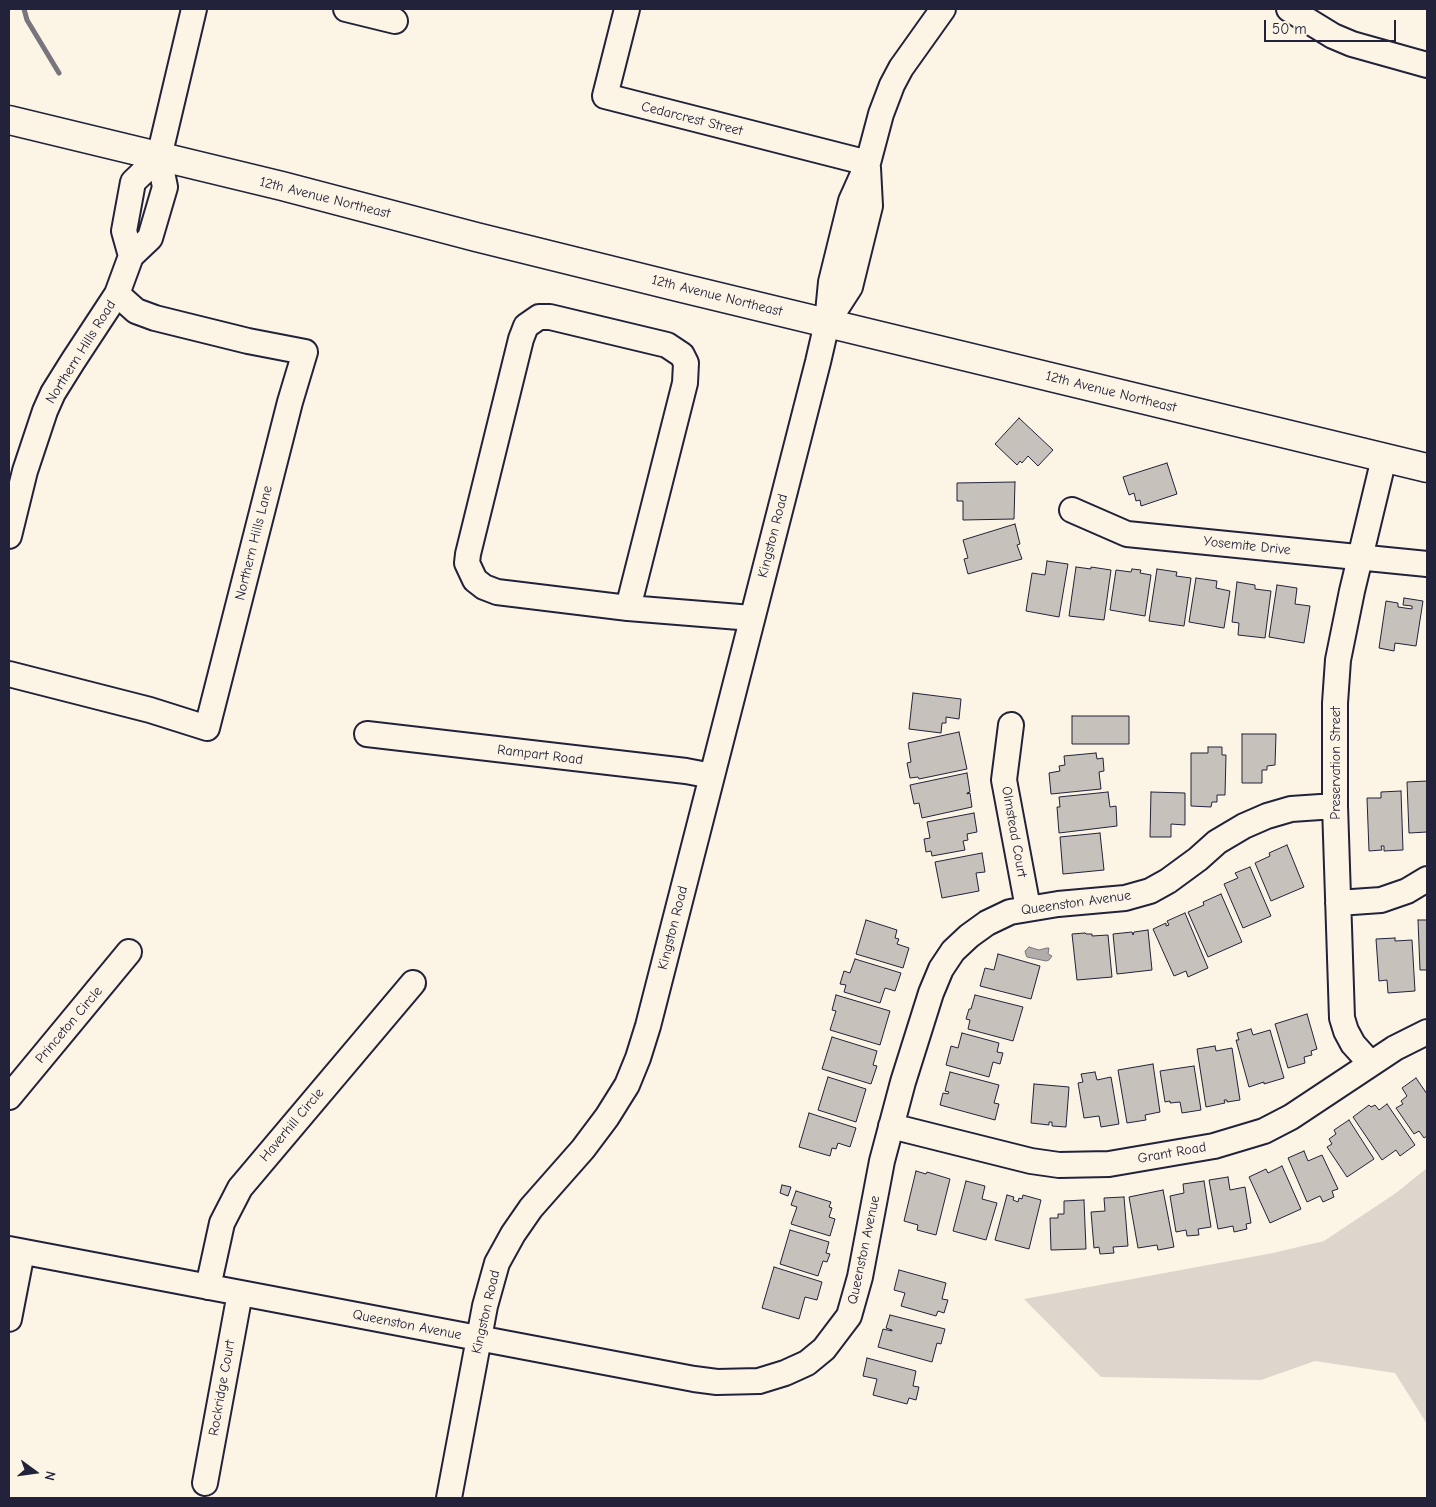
<!DOCTYPE html>
<style>
body{margin:0}
#map{position:relative;width:1436px;height:1507px;overflow:hidden;background:#fcf5e5;font-family:"Comic Neue",sans-serif}
canvas{display:block}
.frame{position:absolute;inset:0;border:10px solid #22223b;pointer-events:none}
.north{position:absolute;left:10px;top:1447px;width:50px;height:50px;-webkit-text-stroke:4px #fcf5e5;paint-order:stroke;rotate:104deg;font-size:14px;font-weight:700;line-height:20px;text-align:center;color:#22223b}
.north::after{content:'';display:block;margin:auto;width:18px;height:22px;background:#22223b;clip-path:polygon(50% 0,100% 100%,50% 72%,0 100%)}
.scale{position:absolute;left:1264px;top:20px;width:132px;height:22px;box-sizing:border-box;border:2px solid #22223b;border-top:0;padding-left:6px;font-size:15px;line-height:18px;white-space:nowrap;color:#22223b;-webkit-text-stroke:4px #fcf5e5;paint-order:stroke}
</style>
<div id="map">
<canvas width="1436" height="1507"></canvas>
<div class="frame"></div>
<div class="north">N</div>
<div class="scale">50 m</div>
</div>
<script>
const context = document.querySelector('canvas').getContext('2d');
context.lineJoin = 'round';
function fillPath(path, color) {
  context.fillStyle = color;
  context.fill(path, 'evenodd');
}
function shape(rows) {
  const path = new Path2D();
  for (const r of rows) {
    path.moveTo(r[0], r[1]);
    for (let i = 2; i < r.length; i += 2) path.lineTo(r[i], r[i + 1]);
  }
  return path;
}
function strokePath(path, color, width, dash) {
  context.strokeStyle = color;
  context.lineWidth = width;
  context.lineCap = dash ? 'butt' : 'round';
  context.setLineDash(dash || []);
  context.stroke(path);
}
function drawText(font, color, halo, rows, align = 'center') {
  context.font = font + ' "Comic Neue",sans-serif';
  context.lineWidth = 4.5;
  context.setLineDash([]);
  context.textBaseline = 'middle';
  context.strokeStyle = halo;
  context.fillStyle = color;
  for (const [text, x, y, turn = 0] of rows) {
    context.save();
    context.translate(x, y);
    context.rotate((+turn || 0) * Math.PI / 180);
    context.textAlign = isNaN(turn) ? turn : align;
    if (halo) context.strokeText(text, 0, 0);
    context.fillText(text, 0, 0);
    context.restore();
  }
}
const green = shape([
 [1427,1168,1427,1424,1395,1373,1315,1361,1261,1380,1101,1377,1024,1299,1273,1253,1324,1241,1396,1193]
]);
const water = shape([
 [1029,947,1039,950,1047,948,1049,948,1048,954,1052,956,1049,960,1046,961,1027,957,1026,955,1025,951,1029,947]
]);
const stream = shape([
 [24,9,27,20,59,73]
]);
const building = shape([
 [1019,418,1053,450,1038,466,1028,456,1022,463,1020,461,1017,465,995,444,1019,418],
 [1167,463,1177,494,1141,506,1140,500,1136,501,1134,493,1129,495,1123,477,1167,463],
 [1015,482,1014,519,963,520,963,501,957,501,957,483,1015,482],
 [1015,524,1020,544,1017,545,1022,559,968,574,964,559,968,558,963,540,1015,524],
 [1047,561,1068,564,1059,617,1026,611,1032,573,1045,575,1047,561],
 [1076,567,1091,569,1091,567,1111,570,1104,620,1069,616,1076,567],
 [1132,569,1141,570,1140,573,1151,575,1145,616,1110,610,1116,570,1131,572,1132,569],
 [1157,569,1177,572,1176,576,1191,578,1184,626,1149,621,1157,569],
 [1196,578,1217,581,1216,588,1230,591,1224,628,1189,622,1196,578],
 [1237,582,1255,585,1255,589,1271,591,1265,638,1238,635,1239,623,1232,622,1237,582],
 [1277,585,1297,588,1295,604,1310,606,1304,643,1269,637,1277,585],
 [1404,598,1423,601,1416,646,1395,643,1394,651,1379,648,1386,601,1398,603,1398,607,1412,609,1412,606,1403,605,1404,598],
 [913,693,961,699,959,719,946,717,946,723,942,723,941,733,909,729,913,693],
 [1072,716,1129,716,1129,744,1072,744,1072,716],
 [959,732,967,769,919,779,918,777,910,778,907,763,911,762,908,743,959,732],
 [1242,734,1276,734,1275,765,1267,766,1267,770,1262,770,1262,783,1242,783,1242,734],
 [1208,747,1222,747,1222,755,1226,755,1225,795,1217,795,1217,802,1212,802,1211,807,1191,806,1191,753,1208,753,1208,747],
 [1096,753,1097,759,1103,758,1104,771,1099,772,1101,789,1051,794,1049,773,1060,771,1059,766,1065,765,1064,756,1096,753],
 [967,773,970,792,967,793,967,794,970,793,972,807,922,818,919,803,914,804,910,785,967,773],
 [1427,775,1427,832,1409,833,1407,782,1427,781,1427,775],
 [1401,791,1403,850,1384,851,1384,846,1381,846,1382,850,1369,851,1367,798,1381,798,1381,792,1401,791],
 [1108,792,1110,807,1116,806,1117,826,1059,833,1057,807,1060,807,1059,797,1108,792],
 [1151,792,1185,793,1185,825,1171,824,1171,837,1150,837,1151,792],
 [974,813,977,832,967,834,968,840,963,841,965,850,932,856,931,851,926,852,924,839,930,838,927,822,974,813],
 [1100,833,1104,870,1063,874,1060,837,1100,833],
 [1287,845,1304,887,1271,901,1255,863,1270,856,1269,853,1287,845],
 [982,853,985,872,976,873,979,891,942,898,935,862,982,853],
 [1250,867,1271,916,1243,928,1224,884,1238,878,1235,873,1250,867],
 [1221,894,1242,942,1208,957,1188,912,1204,905,1203,902,1221,894],
 [1185,913,1208,968,1188,977,1186,971,1174,976,1153,929,1166,923,1166,926,1169,925,1167,921,1185,913],
 [866,920,897,930,895,938,899,939,897,944,909,948,903,968,856,954,866,920],
 [1418,920,1427,920,1427,970,1420,970,1418,920],
 [1148,930,1152,970,1117,974,1113,934,1132,932,1133,935,1134,932,1148,930],
 [1085,933,1086,934,1092,934,1092,936,1108,935,1112,977,1077,980,1072,934,1085,933],
 [1395,938,1395,941,1412,940,1415,991,1388,993,1387,980,1379,981,1376,939,1395,938],
 [998,954,1040,966,1031,999,980,986,985,968,994,970,998,954],
 [855,959,901,973,895,991,885,988,880,1003,844,992,846,985,840,984,844,971,850,973,855,959],
 [836,995,890,1011,880,1045,830,1030,836,1011,832,1010,836,995],
 [975,995,1023,1007,1013,1041,968,1029,970,1020,966,1019,969,1009,971,1009,975,995],
 [1307,1014,1317,1049,1311,1051,1312,1055,1304,1057,1305,1063,1288,1068,1275,1024,1307,1014],
 [1251,1029,1253,1035,1270,1030,1284,1078,1264,1084,1264,1082,1249,1087,1236,1040,1239,1040,1237,1033,1251,1029],
 [962,1033,999,1043,997,1052,1003,1053,1000,1064,993,1062,989,1077,946,1065,951,1046,958,1048,962,1033],
 [832,1037,877,1051,873,1065,877,1066,871,1084,822,1069,832,1037],
 [1215,1046,1216,1051,1232,1048,1240,1100,1227,1102,1227,1100,1224,1100,1225,1103,1206,1107,1197,1049,1215,1046],
 [1153,1064,1160,1112,1145,1115,1146,1120,1127,1123,1118,1070,1153,1064],
 [1194,1066,1201,1110,1182,1113,1180,1102,1170,1103,1170,1101,1165,1102,1160,1071,1194,1066],
 [950,1072,999,1085,994,1103,999,1104,995,1120,940,1105,943,1093,948,1094,949,1092,945,1091,950,1072],
 [1095,1072,1097,1080,1111,1077,1119,1124,1101,1127,1099,1116,1084,1118,1078,1083,1083,1082,1081,1074,1095,1072],
 [828,1077,866,1089,856,1122,818,1110,828,1077],
 [1416,1078,1427,1094,1427,1136,1424,1138,1419,1131,1414,1134,1396,1108,1403,1104,1401,1101,1407,1096,1402,1088,1416,1078],
 [1034,1084,1069,1087,1066,1127,1052,1126,1052,1122,1049,1122,1049,1125,1031,1123,1034,1084],
 [1387,1104,1415,1145,1400,1156,1396,1150,1382,1160,1353,1117,1369,1105,1371,1107,1375,1105,1379,1110,1387,1104],
 [809,1113,856,1128,850,1147,838,1143,836,1149,832,1148,830,1156,799,1147,809,1113],
 [1349,1120,1374,1159,1347,1177,1327,1147,1332,1144,1329,1139,1336,1134,1334,1130,1349,1120],
 [1304,1151,1308,1161,1322,1155,1338,1189,1332,1191,1334,1197,1323,1202,1320,1196,1307,1202,1288,1158,1304,1151],
 [1282,1166,1301,1209,1270,1223,1249,1177,1266,1169,1268,1173,1282,1166],
 [916,1171,926,1174,927,1172,950,1179,936,1235,917,1230,918,1225,904,1221,916,1171],
 [1228,1177,1230,1190,1245,1187,1251,1223,1246,1224,1247,1229,1234,1232,1233,1226,1218,1229,1209,1180,1228,1177],
 [966,1181,985,1186,982,1199,997,1203,986,1240,953,1231,966,1181],
 [1204,1181,1211,1227,1198,1229,1199,1235,1187,1236,1186,1230,1176,1232,1170,1196,1184,1193,1183,1184,1204,1181],
 [782,1185,791,1187,788,1196,780,1193,782,1185],
 [1163,1190,1174,1247,1158,1250,1157,1245,1138,1248,1129,1197,1163,1190],
 [796,1191,831,1202,829,1207,832,1208,829,1217,835,1219,830,1236,791,1224,797,1207,791,1205,796,1191],
 [1007,1195,1014,1197,1013,1200,1018,1202,1019,1198,1022,1199,1023,1195,1041,1200,1029,1249,995,1240,1007,1195],
 [1124,1197,1128,1246,1113,1247,1114,1253,1100,1254,1099,1247,1094,1248,1091,1212,1105,1211,1104,1198,1124,1197],
 [1084,1200,1086,1249,1051,1250,1050,1218,1058,1218,1058,1214,1064,1214,1064,1201,1084,1200],
 [790,1230,829,1242,826,1253,830,1254,827,1262,823,1261,818,1276,780,1264,790,1230],
 [774,1267,822,1282,817,1300,805,1297,799,1319,762,1308,774,1267],
 [899,1270,946,1283,942,1299,948,1300,944,1313,938,1311,936,1316,901,1306,905,1293,894,1290,899,1270],
 [890,1315,945,1329,941,1344,937,1343,932,1362,878,1347,883,1329,892,1331,892,1330,886,1328,890,1315],
 [867,1358,916,1371,913,1386,919,1387,916,1400,909,1398,907,1404,873,1395,877,1379,863,1376,867,1358]
]);
const minor = shape([
 [346,9,395,21],
 [627,9,605,96,868,163],
 [1289,9,1333,36,1352,44,1427,65],
 [131,256,124,231,133,182,159,157],
 [830,318,850,287,870,206,868,168],
 [1072,510,1127,534,1427,564],
 [9,536,25,471,45,411,53,393,73,361,117,294,131,256,150,238,165,187,159,157,194,9],
 [628,608,685,383,686,363,682,355,667,345,550,317,539,317,526,326,521,339,468,554,467,563,475,580,484,587,497,592,628,608,752,618],
 [9,674,150,710,207,728,290,402,305,352,248,341,155,318,136,311,117,294],
 [1011,725,1004,780,1028,908],
 [367,734,686,771,712,776],
 [1338,903,1381,900,1407,891,1427,879],
 [1371,1064,1353,1044,1346,1031,1342,1018,1335,806,1335,703,1338,660,1352,591,1384,458],
 [9,1097,129,952],
 [891,1126,1031,1161,1059,1165,1109,1164,1214,1146,1264,1131,1291,1117,1395,1048,1427,1032],
 [9,1249,694,1379,717,1382,759,1381,785,1373,807,1363,824,1349,849,1316,860,1277,882,1161,903,1082,931,993,941,969,953,951,969,936,987,923,1010,912,1058,904,1125,898,1150,891,1168,881,1198,859,1217,842,1244,826,1267,816,1291,809,1335,806],
 [208,1287,222,1223,240,1188,413,983],
 [9,1319,22,1252],
 [205,1483,240,1293],
 [449,1498,485,1306,497,1263,513,1234,531,1208,583,1149,607,1117,627,1085,638,1058,648,1026,818,362,827,323,831,282,851,201,868,163,881,114,892,85,901,68,943,9]
]);
const major = shape([
 [9,120,282,186,476,237,682,288,1427,468]
]);
const streetNames = [
 ["Cedarcrest Street",692,119,14],
 ["12th Avenue Northeast",325,198,14],
 ["12th Avenue Northeast",717,296,14],
 ["Northern Hills Road",81,352,-58],
 ["12th Avenue Northeast",1111,392,14],
 ["Kingston Road",773,536,-76],
 ["Northern Hills Lane",254,543,-76],
 ["Yosemite Drive",1247,546,6],
 ["Rampart Road",540,755,7],
 ["Preservation Street",1336,763,-90],
 ["Olmstead Court",1014,832,80],
 ["Queenston Avenue",1076,903,-8],
 ["Kingston Road",673,928,-76],
 ["Princeton Circle",69,1025,-50],
 ["Haverhill Circle",292,1125,-50],
 ["Grant Road",1172,1153,-10],
 ["Queenston Avenue",864,1250,-78],
 ["Kingston Road",486,1312,-77],
 ["Queenston Avenue",407,1325,11],
 ["Rockridge Court",222,1388,-80]
];
fillPath(green, '#dcd6cc');
fillPath(water, '#b2adab');
strokePath(water, '#78757e', 1);
strokePath(stream, '#78757e', 5);
fillPath(building, '#c6c1bb');
strokePath(building, '#22223b', 1);
strokePath(minor, '#22223b', 28);
strokePath(major, '#22223b', 31);
strokePath(minor, '#fcf5e5', 24);
strokePath(major, '#fcf5e5', 28);
drawText('14px', '#22223b', '#fcf5e5', streetNames);
</script>
